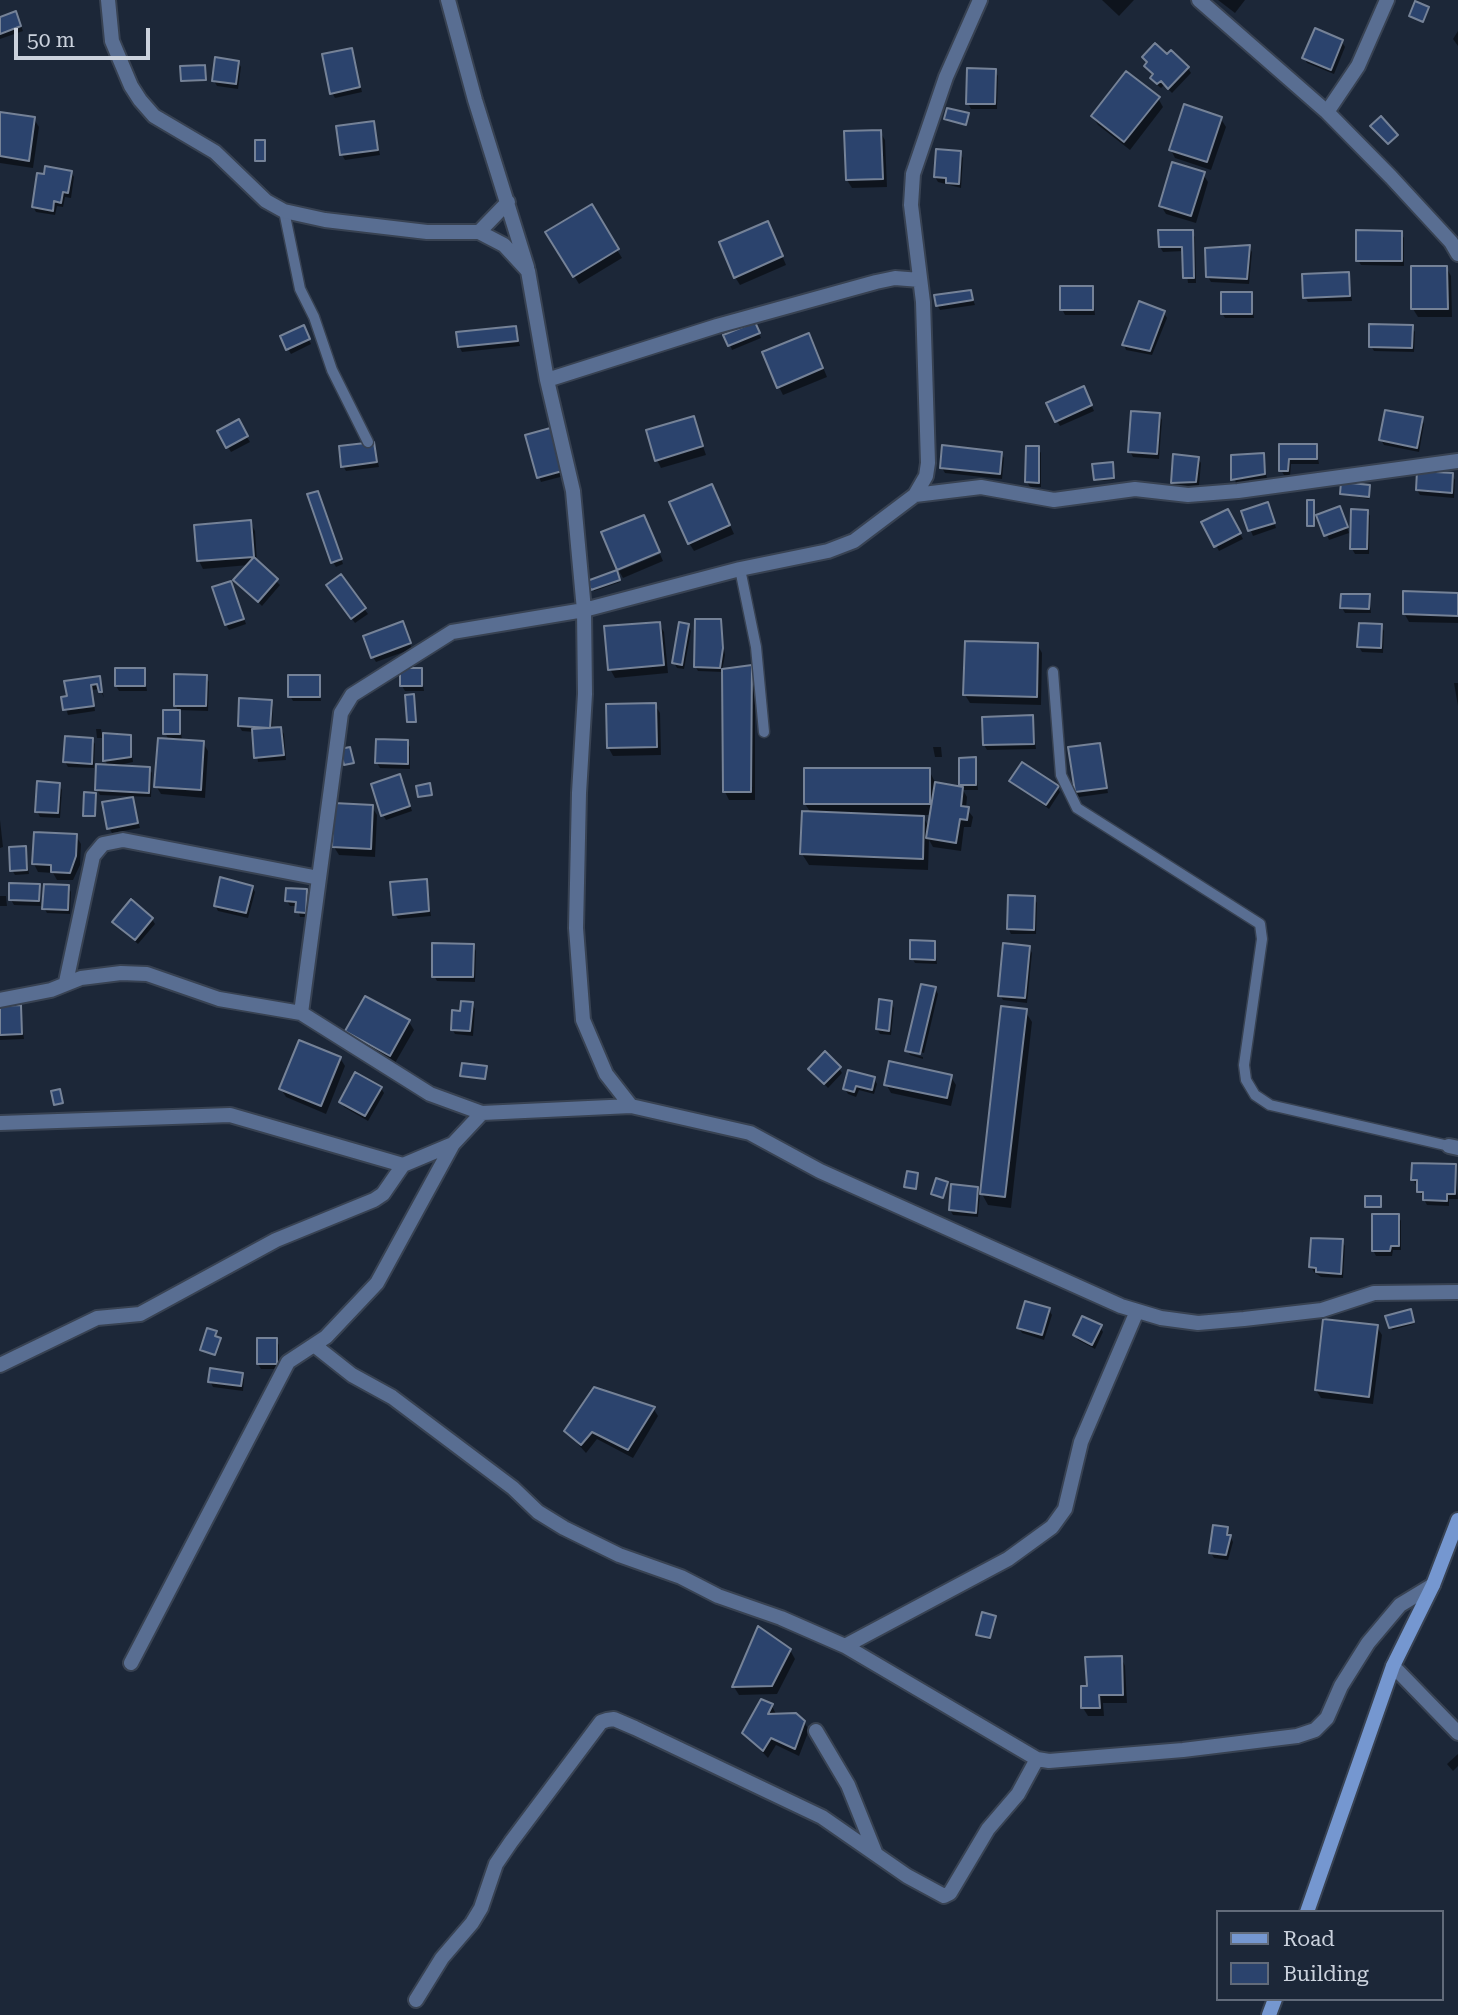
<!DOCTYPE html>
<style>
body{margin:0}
#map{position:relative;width:1458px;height:2015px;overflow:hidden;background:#1c2738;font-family:"Roboto Serif",serif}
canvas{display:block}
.legend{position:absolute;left:1216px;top:1910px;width:228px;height:91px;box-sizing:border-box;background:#1c2738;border:2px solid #626b7a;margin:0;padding:9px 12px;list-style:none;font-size:21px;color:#cbd2dd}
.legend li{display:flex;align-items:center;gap:14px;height:35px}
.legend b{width:35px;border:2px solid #626b7a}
.scale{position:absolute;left:14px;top:28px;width:136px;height:32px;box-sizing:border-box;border:4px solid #cbd2dd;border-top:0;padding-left:9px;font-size:21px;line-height:24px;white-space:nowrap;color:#cbd2dd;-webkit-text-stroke:5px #1c2738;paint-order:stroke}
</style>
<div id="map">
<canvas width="1458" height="2015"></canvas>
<ul class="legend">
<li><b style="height:9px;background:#7597d0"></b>Road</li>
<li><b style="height:19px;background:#2b436d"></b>Building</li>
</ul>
<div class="scale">50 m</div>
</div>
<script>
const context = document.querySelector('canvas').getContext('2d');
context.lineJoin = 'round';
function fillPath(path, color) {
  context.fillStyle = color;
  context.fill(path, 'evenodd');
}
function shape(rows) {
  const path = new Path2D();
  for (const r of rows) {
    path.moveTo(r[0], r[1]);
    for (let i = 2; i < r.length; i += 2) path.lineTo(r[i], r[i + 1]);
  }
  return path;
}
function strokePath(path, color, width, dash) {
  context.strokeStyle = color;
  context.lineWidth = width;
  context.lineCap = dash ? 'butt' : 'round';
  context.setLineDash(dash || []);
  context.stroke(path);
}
const shadow = shape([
 [1102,0,1134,0,1119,16],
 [1218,0,1245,0,1235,13],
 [18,18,23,31,0,39,0,19],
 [1458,31,1458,46,1453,39],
 [1342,42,1345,47,1334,74,1307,63,1304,58],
 [351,50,362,92,335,98,332,93],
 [1167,56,1188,68,1191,73,1172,93,1164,85,1161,88,1155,83,1144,57],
 [238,62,241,67,238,89,217,86,214,81],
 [204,67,206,81,184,82,182,80],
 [995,71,998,76,997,109,971,109,968,103],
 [1158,98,1163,107,1130,150,1098,125,1093,117],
 [0,113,34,119,39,127,33,168,0,163],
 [968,115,967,126,946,119],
 [1221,119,1226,127,1211,170,1175,158,1171,150],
 [373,123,380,155,345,160,342,155],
 [880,132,885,140,887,187,852,188,847,180],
 [960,153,963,158,961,188,938,182,935,177],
 [71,172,74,177,71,198,65,197,63,207,57,206,55,215,36,212,33,207],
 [1203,174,1208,182,1196,223,1166,214,1161,206],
 [591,207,622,258,579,284,548,233],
 [772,232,786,265,740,285,735,277],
 [1192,232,1195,237,1196,283,1188,283,1184,251,1163,252,1160,247],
 [1401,233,1404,238,1404,266,1361,265,1358,260],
 [1249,247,1252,252,1249,284,1211,282,1208,277],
 [1446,267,1451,276,1452,317,1418,317,1413,309],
 [1348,274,1352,301,1308,302,1305,297],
 [1092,287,1095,315,1065,315,1062,309],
 [970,291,975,305,940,310,937,305],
 [1251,294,1254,318,1225,318,1222,313],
 [1164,313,1167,318,1152,355,1126,350,1124,345],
 [303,327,311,344,291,354,288,349],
 [1412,327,1415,332,1414,352,1374,351,1371,346],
 [515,328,520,346,462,352,459,346],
 [757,329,761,338,732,350,730,345],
 [813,343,827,377,783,395,779,387],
 [1086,393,1094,411,1060,426,1057,421],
 [1159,415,1162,420,1159,459,1133,457,1130,451],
 [693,418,706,455,661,468,657,460],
 [1421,419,1424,424,1419,452,1384,445,1381,440],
 [238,422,250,442,231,452,219,432],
 [553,429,568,475,541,482,539,477],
 [374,444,379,467,346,471,343,466],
 [1281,446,1316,446,1319,464,1291,464,1290,476,1284,475,1281,470],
 [1038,448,1041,453,1041,487,1030,487,1027,482],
 [1001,453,1004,458,1002,479,945,473,942,468],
 [1263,455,1267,479,1249,480,1249,484,1236,485,1232,456],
 [1198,458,1201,463,1199,486,1175,488,1172,483],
 [1113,466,1114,480,1096,481,1095,479],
 [1452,475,1455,480,1454,498,1420,495,1417,490],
 [1369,487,1369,499,1341,494],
 [716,494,734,534,694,551,689,543],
 [320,498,343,564,336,567,333,562],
 [1270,509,1276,528,1253,536,1243,512],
 [1228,511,1243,539,1219,551,1204,523],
 [1367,511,1370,516,1369,554,1355,554,1352,549],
 [1342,513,1349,533,1329,540,1319,516],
 [250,522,255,531,257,563,280,585,262,606,236,580,249,565,203,569,199,561,196,527],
 [660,554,663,561,623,578,619,571],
 [616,572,620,582,594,591,590,582],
 [341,577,368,614,355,623,331,591],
 [231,583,246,624,229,630,226,625],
 [1458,594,1458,623,1409,622,1404,613],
 [1369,596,1371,613,1345,613,1342,608],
 [720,621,725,655,722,671,751,667,755,675,755,800,729,800,725,792,723,672,698,671,695,666],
 [659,623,664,632,668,673,615,678,610,669],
 [1381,625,1384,631,1383,653,1362,652,1359,647],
 [688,626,691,631,684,669,677,668,674,663],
 [405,628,412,649,376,662,373,657],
 [1037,644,1042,653,1041,705,970,703,965,695],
 [144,670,147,691,119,691,116,686],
 [421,670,424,691,405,691,402,686],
 [206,677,209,682,208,711,178,710,175,705],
 [318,677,321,701,293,701,290,696],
 [99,678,104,698,100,689,92,690,95,711,68,715,63,699],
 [1454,683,1458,683,1458,706],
 [270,702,273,707,272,729,281,729,284,734,286,760,258,762,254,732,242,731,239,726],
 [655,705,660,713,661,755,613,756,608,747],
 [179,712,182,741,203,743,208,751,205,798,161,794,156,786,169,740,165,733],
 [1032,717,1036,749,987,750,984,745],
 [96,729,101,729,102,735,130,737,133,762,111,767,149,768,152,773,151,797,100,795,97,790,108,766,105,760,105,738,97,738],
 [92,739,95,744,94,768,68,767,65,762],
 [407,742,410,747,410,769,380,768,377,763],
 [1099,745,1108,793,1079,797,1076,792],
 [933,747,941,747,942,757,935,757],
 [975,759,978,790,963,790,967,797,966,808,973,817,971,827,964,827,961,851,933,847,929,840,928,870,809,865,802,854,811,813,805,804,929,770,936,784,963,788,961,785],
 [922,815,932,815,930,829],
 [402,781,412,811,386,820,383,815],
 [1011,781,1057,787,1060,792,1049,809],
 [59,785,62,790,60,818,40,817,37,811],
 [132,798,140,828,112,833,109,828],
 [372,807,377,815,375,857,339,855,334,847],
 [0,820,3,847,0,848],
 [76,836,81,844,80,865,73,880,57,880,53,873,38,872,34,864],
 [25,848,29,874,15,875,12,870],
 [426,881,431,916,398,919,395,914],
 [39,886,41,906,14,905,11,900],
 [68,887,71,892,70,914,47,913,44,908],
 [252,887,255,892,248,918,218,911,215,905],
 [306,891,309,896,308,917,300,917,297,906,290,906,287,901],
 [0,896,6,896,7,906,0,906],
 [1034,898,1037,903,1036,934,1011,934,1008,928],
 [152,919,155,924,138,944,114,922],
 [934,942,937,964,915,963,912,958],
 [473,945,476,951,475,982,437,981,434,976],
 [1029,947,1032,953,1027,1003,1003,1000,1000,995],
 [935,989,938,994,924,1053,908,1050,908,1053,907,1050],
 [891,1003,894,1008,891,1035,880,1034,877,1029],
 [472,1004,475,1009,473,1036,455,1034,452,1029,462,1013],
 [20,1007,24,1039,0,1040,0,1008],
 [1025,1011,1032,1022,1011,1208,988,1205,982,1194],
 [409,1022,414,1030,395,1063,352,1040,347,1031],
 [909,1053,923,1057,923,1059,910,1055],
 [340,1058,345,1066,326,1114,286,1097,281,1089],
 [486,1067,486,1080,462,1076],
 [839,1068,842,1073,828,1088,810,1069],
 [951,1077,956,1085,951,1106,891,1093,886,1084],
 [874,1079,877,1084,874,1094,859,1090,856,1097,848,1094,845,1089],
 [381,1088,384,1093,368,1121,344,1107,341,1102],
 [1455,1166,1458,1199,1449,1199,1449,1206,1427,1205,1413,1179],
 [977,1188,980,1194,978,1217,953,1215,950,1210],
 [1398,1216,1401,1221,1401,1250,1393,1250,1392,1256,1376,1256,1373,1250],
 [1342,1241,1345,1246,1343,1278,1321,1277,1314,1272,1311,1267],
 [1049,1310,1052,1315,1044,1340,1022,1333,1019,1328],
 [1411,1313,1414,1324,1392,1330,1388,1317],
 [1100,1327,1103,1332,1095,1349,1078,1340,1075,1335],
 [1377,1327,1382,1335,1373,1404,1321,1398,1316,1390],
 [216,1332,216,1338,221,1341,216,1356,202,1349],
 [276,1340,279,1345,279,1369,261,1369,258,1364],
 [241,1374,244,1379,243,1391,213,1387,210,1381],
 [653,1408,658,1416,633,1458,597,1439,586,1453,566,1431],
 [1226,1528,1233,1542,1228,1560,1214,1558,1211,1553],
 [995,1618,990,1640,979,1636,977,1634],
 [758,1628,790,1650,795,1659,777,1694,739,1695,734,1687],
 [1121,1657,1125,1666,1127,1703,1103,1703,1104,1716,1088,1716,1083,1708,1088,1688],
 [772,1706,777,1716,804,1722,809,1730,799,1756,776,1745,768,1758,744,1733],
 [1458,1754,1458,1766,1453,1771,1447,1764]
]);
const building = shape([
 [1415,1,1429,7,1423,22,1409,16,1415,1],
 [16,11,21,26,0,34,0,17,16,11],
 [1315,28,1343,40,1331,70,1302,58,1315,28],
 [1155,43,1167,54,1171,50,1189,67,1168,89,1161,81,1157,84,1150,78,1153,74,1144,66,1147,62,1142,57,1155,43],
 [352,48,360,87,330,94,322,54,352,48],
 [215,57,239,61,236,84,212,81,215,57],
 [205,65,206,80,181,81,180,66,205,65],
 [967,68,996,69,995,104,966,104,967,68],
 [1126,71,1160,97,1124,142,1091,116,1126,71],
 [1184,104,1222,117,1207,162,1169,150,1184,104],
 [947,108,969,113,966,125,944,119,947,108],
 [0,112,35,117,29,161,0,156,0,112],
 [1381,116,1398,135,1388,144,1370,126,1381,116],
 [374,121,378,150,340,155,336,126,374,121],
 [881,130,883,179,846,180,844,131,881,130],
 [255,140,265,140,265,161,255,161,255,140],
 [936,149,961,151,959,184,946,183,946,178,934,177,936,149],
 [1172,162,1205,172,1191,216,1159,206,1172,162],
 [45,166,72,171,68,193,63,192,61,203,54,201,53,211,32,207,37,173,44,174,45,166],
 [592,204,619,249,573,277,545,232,592,204],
 [768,221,783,256,734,278,719,242,768,221],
 [1158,230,1193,230,1194,278,1183,278,1182,247,1159,247,1158,230],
 [1356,230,1402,231,1402,261,1356,261,1356,230],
 [1250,245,1247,279,1206,277,1205,248,1250,245],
 [1411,266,1447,266,1448,309,1411,309,1411,266],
 [1349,272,1350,296,1303,298,1302,274,1349,272],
 [1060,286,1093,286,1093,310,1060,310,1060,286],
 [971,290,973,300,936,306,934,295,971,290],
 [1221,292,1252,292,1252,314,1221,314,1221,292],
 [1139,301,1165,311,1150,351,1122,345,1139,301],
 [755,322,760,333,728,346,723,335,755,322],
 [1369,324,1413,325,1412,348,1369,347,1369,324],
 [304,325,310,339,286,350,280,336,304,325],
 [516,326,518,341,458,347,456,332,516,326],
 [809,333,823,368,777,388,762,352,809,333],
 [1084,386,1092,405,1055,422,1046,403,1084,386],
 [1385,410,1423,417,1417,448,1379,440,1385,410],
 [1131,411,1160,413,1157,454,1128,452,1131,411],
 [694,416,703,446,655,461,646,430,694,416],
 [239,419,248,436,226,448,217,431,239,419],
 [554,427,566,470,537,478,525,435,554,427],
 [374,442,377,462,341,467,339,446,374,442],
 [1279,444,1317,444,1317,459,1289,459,1288,471,1279,471,1279,444],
 [942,445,1002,452,1000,474,940,468,942,445],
 [1026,446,1039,446,1039,483,1025,482,1026,446],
 [1264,453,1265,474,1231,480,1231,455,1264,453],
 [1173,454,1199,457,1196,482,1171,483,1173,454],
 [1113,462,1114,478,1094,480,1092,464,1113,462],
 [1417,471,1453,473,1452,493,1416,490,1417,471],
 [1341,482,1370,485,1369,497,1340,494,1341,482],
 [712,484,730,525,688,544,669,502,712,484],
 [318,491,342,559,331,563,307,494,318,491],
 [1307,500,1314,500,1314,526,1307,526,1307,500],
 [1268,502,1275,523,1248,531,1241,511,1268,502],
 [1340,506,1348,527,1324,536,1316,515,1340,506],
 [1228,509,1241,533,1214,547,1201,522,1228,509],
 [1351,509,1368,510,1367,549,1350,549,1351,509],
 [644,515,660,552,617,570,601,532,644,515],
 [251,520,254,557,197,561,194,525,251,520],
 [254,557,278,579,258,602,233,580,254,557],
 [617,570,620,580,591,590,587,581,617,570],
 [341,574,366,608,351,619,326,585,341,574],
 [231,581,244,619,225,625,212,587,231,581],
 [1403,591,1458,593,1458,616,1403,614,1403,591],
 [1341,594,1370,594,1369,609,1340,608,1341,594],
 [695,619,721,619,723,648,720,668,694,667,695,619],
 [403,621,411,643,371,658,363,636,403,621],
 [660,622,664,665,608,670,604,626,660,622],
 [679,622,689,624,682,665,672,663,679,622],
 [1359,623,1382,624,1381,648,1357,647,1359,623],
 [965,641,1038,643,1037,697,963,695,965,641],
 [752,665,751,792,723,792,722,669,752,665],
 [115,668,145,668,145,686,115,686,115,668],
 [400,668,422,668,422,686,400,686,400,668],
 [174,674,207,675,206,706,174,706,174,674],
 [288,675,320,675,320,697,288,697,288,675],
 [100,676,102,692,99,692,97,684,91,685,94,706,63,710,61,697,67,696,64,681,100,676],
 [414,694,416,722,407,722,405,695,414,694],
 [239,698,272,700,270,728,238,726,239,698],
 [656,703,657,747,607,748,606,704,656,703],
 [163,710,180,710,180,734,163,734,163,710],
 [1033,715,1034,744,983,745,982,717,1033,715],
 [281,727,284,755,254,758,252,729,281,727],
 [103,733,131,735,131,757,103,761,103,733],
 [65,736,93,738,92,764,63,762,65,736],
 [158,738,204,741,201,790,154,787,158,738],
 [376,739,408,740,408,764,375,763,376,739],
 [1100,743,1107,788,1075,792,1068,747,1100,743],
 [350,747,354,763,344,765,340,749,350,747],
 [976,757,976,785,959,785,959,758,976,757],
 [1022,762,1059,786,1046,805,1009,781,1022,762],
 [96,764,150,767,149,793,95,790,96,764],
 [804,768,930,768,930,804,804,804,804,768],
 [400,774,410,806,381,816,371,784,400,774],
 [37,781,60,783,58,813,35,812,37,781],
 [935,782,963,787,961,806,969,807,967,820,960,819,956,843,926,838,935,782],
 [430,783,432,795,418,797,416,786,430,783],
 [84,792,96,793,95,816,83,816,84,792],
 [133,797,138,823,107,829,102,802,133,797],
 [334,803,373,805,371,849,332,847,334,803],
 [802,811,924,816,923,859,800,854,802,811],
 [34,832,77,834,76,856,70,873,51,872,51,865,32,864,34,832],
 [26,846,27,870,10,871,9,847,26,846],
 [220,877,253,886,246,913,214,906,220,877],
 [427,879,429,911,393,915,390,882,427,879],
 [9,883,40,884,39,901,9,900,9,883],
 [44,884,69,885,68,910,42,909,44,884],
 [286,888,307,889,306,913,295,912,296,902,285,901,286,888],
 [1008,895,1035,896,1034,930,1007,929,1008,895],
 [131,899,153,918,135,940,112,922,131,899],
 [910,940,935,941,935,960,910,959,910,940],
 [432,943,474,944,473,977,432,977,432,943],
 [1003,943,1030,946,1025,998,998,996,1003,943],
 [921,984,936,987,920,1054,905,1051,921,984],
 [365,996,410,1020,390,1056,345,1031,365,996],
 [879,999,892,1001,889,1031,876,1029,879,999],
 [461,1001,473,1002,470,1031,451,1030,452,1010,460,1011,461,1001],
 [21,1005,22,1034,0,1035,0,1006,21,1005],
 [1001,1006,1027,1009,1005,1197,980,1194,1001,1006],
 [299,1040,341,1057,321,1106,279,1089,299,1040],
 [825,1051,841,1067,824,1084,808,1069,825,1051],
 [889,1061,952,1075,947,1098,884,1085,889,1061],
 [462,1063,487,1066,485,1079,460,1076,462,1063],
 [848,1070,875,1077,872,1090,856,1086,854,1092,843,1089,848,1070],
 [355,1072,382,1087,365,1116,339,1102,355,1072],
 [60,1089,63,1103,54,1105,51,1091,60,1089],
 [1412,1163,1456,1164,1455,1194,1447,1194,1447,1201,1423,1200,1423,1192,1417,1192,1417,1180,1411,1180,1412,1163],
 [907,1171,918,1173,916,1189,904,1187,907,1171],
 [936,1178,948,1182,943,1198,931,1194,936,1178],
 [951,1184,978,1187,976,1213,949,1210,951,1184],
 [1365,1196,1381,1196,1381,1207,1365,1207,1365,1196],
 [1372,1214,1399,1214,1399,1246,1391,1246,1390,1251,1372,1251,1372,1214],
 [1311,1238,1343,1239,1341,1274,1316,1272,1316,1268,1309,1267,1311,1238],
 [1025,1301,1050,1308,1042,1335,1017,1328,1025,1301],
 [1411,1309,1414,1322,1389,1328,1385,1316,1411,1309],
 [1082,1316,1102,1325,1092,1345,1073,1335,1082,1316],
 [1323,1319,1378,1325,1369,1397,1315,1390,1323,1319],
 [207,1328,217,1331,215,1336,221,1338,215,1355,200,1350,207,1328],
 [257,1338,277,1338,277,1364,257,1364,257,1338],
 [210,1368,243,1373,241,1386,208,1382,210,1368],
 [594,1387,655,1407,628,1450,592,1432,581,1445,564,1431,594,1387],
 [1213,1525,1228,1527,1227,1535,1231,1535,1226,1555,1209,1553,1213,1525],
 [982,1612,996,1616,990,1638,976,1635,982,1612],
 [758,1626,791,1649,772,1686,732,1687,758,1626],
 [1122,1656,1123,1695,1099,1695,1100,1708,1081,1708,1081,1686,1087,1686,1085,1657,1122,1656],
 [761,1699,773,1704,768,1714,796,1713,805,1721,795,1749,771,1738,763,1751,742,1733,761,1699]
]);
const lane = shape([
 [284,211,300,289,314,317,332,370,368,442],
 [740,569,756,647,764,732],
 [1053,672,1061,775,1077,808,1260,924,1262,939,1244,1065,1246,1080,1255,1095,1270,1105,1449,1146]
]);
const street = shape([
 [108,0,112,41,131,86,140,100,154,116,215,152,266,201,284,211,325,220,427,232,479,232,504,245,528,271,547,380,573,491,584,610,585,694,579,793,576,928,583,1020,606,1074,631,1106,750,1133,820,1171,1121,1306,1161,1318,1198,1323,1244,1319,1322,1310,1374,1293,1458,1292],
 [448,0,475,100,527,267],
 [1199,0,1327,112,1391,177,1451,242,1458,254],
 [1327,112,1358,66,1387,0],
 [479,232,508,202],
 [547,380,717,326,876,282,895,278,920,280],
 [915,495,981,487,1054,500,1135,489,1188,495,1238,491,1458,461],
 [66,982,93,856,103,844,123,840,319,878],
 [0,1000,51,990,81,978,121,973,147,974,219,999,301,1013,430,1094,482,1113,631,1106],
 [301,1013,341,713,352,695,452,632,584,610,740,569,828,551,854,541,915,495,926,476,928,463,923,302,911,205,913,174,946,77,980,0],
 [0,1123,230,1115,403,1165,453,1144,482,1113],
 [1449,1146,1458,1148],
 [314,1345,352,1375,392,1397,513,1488,538,1512,564,1528,619,1555,681,1577,718,1596,781,1618,845,1646,1037,1759,1049,1761,1183,1750,1297,1736,1315,1730,1327,1718,1341,1686,1368,1643,1400,1605,1433,1585],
 [0,1365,97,1318,140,1314,276,1240,374,1200,383,1194,403,1165],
 [845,1646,1008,1559,1052,1527,1065,1509,1081,1442,1137,1311],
 [131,1663,288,1362,326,1337,377,1283,453,1144],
 [1393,1666,1458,1733],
 [816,1731,848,1785,875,1852],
 [416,2000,442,1958,472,1923,481,1908,496,1864,511,1842,601,1722,607,1720,614,1719,635,1728,822,1817,907,1876,944,1896,950,1893,988,1829,1018,1794,1037,1759]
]);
const secondary = shape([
 [1307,1912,1393,1666,1433,1585,1458,1520],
 [1269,2015,1275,1999]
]);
fillPath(shadow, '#0007');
fillPath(building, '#2b436d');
strokePath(building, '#758297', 2);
strokePath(lane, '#384252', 13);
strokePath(street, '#384252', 18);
strokePath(secondary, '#384252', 18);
strokePath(lane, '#596e92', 10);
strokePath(street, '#596e92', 14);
strokePath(secondary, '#7597d0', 14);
</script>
